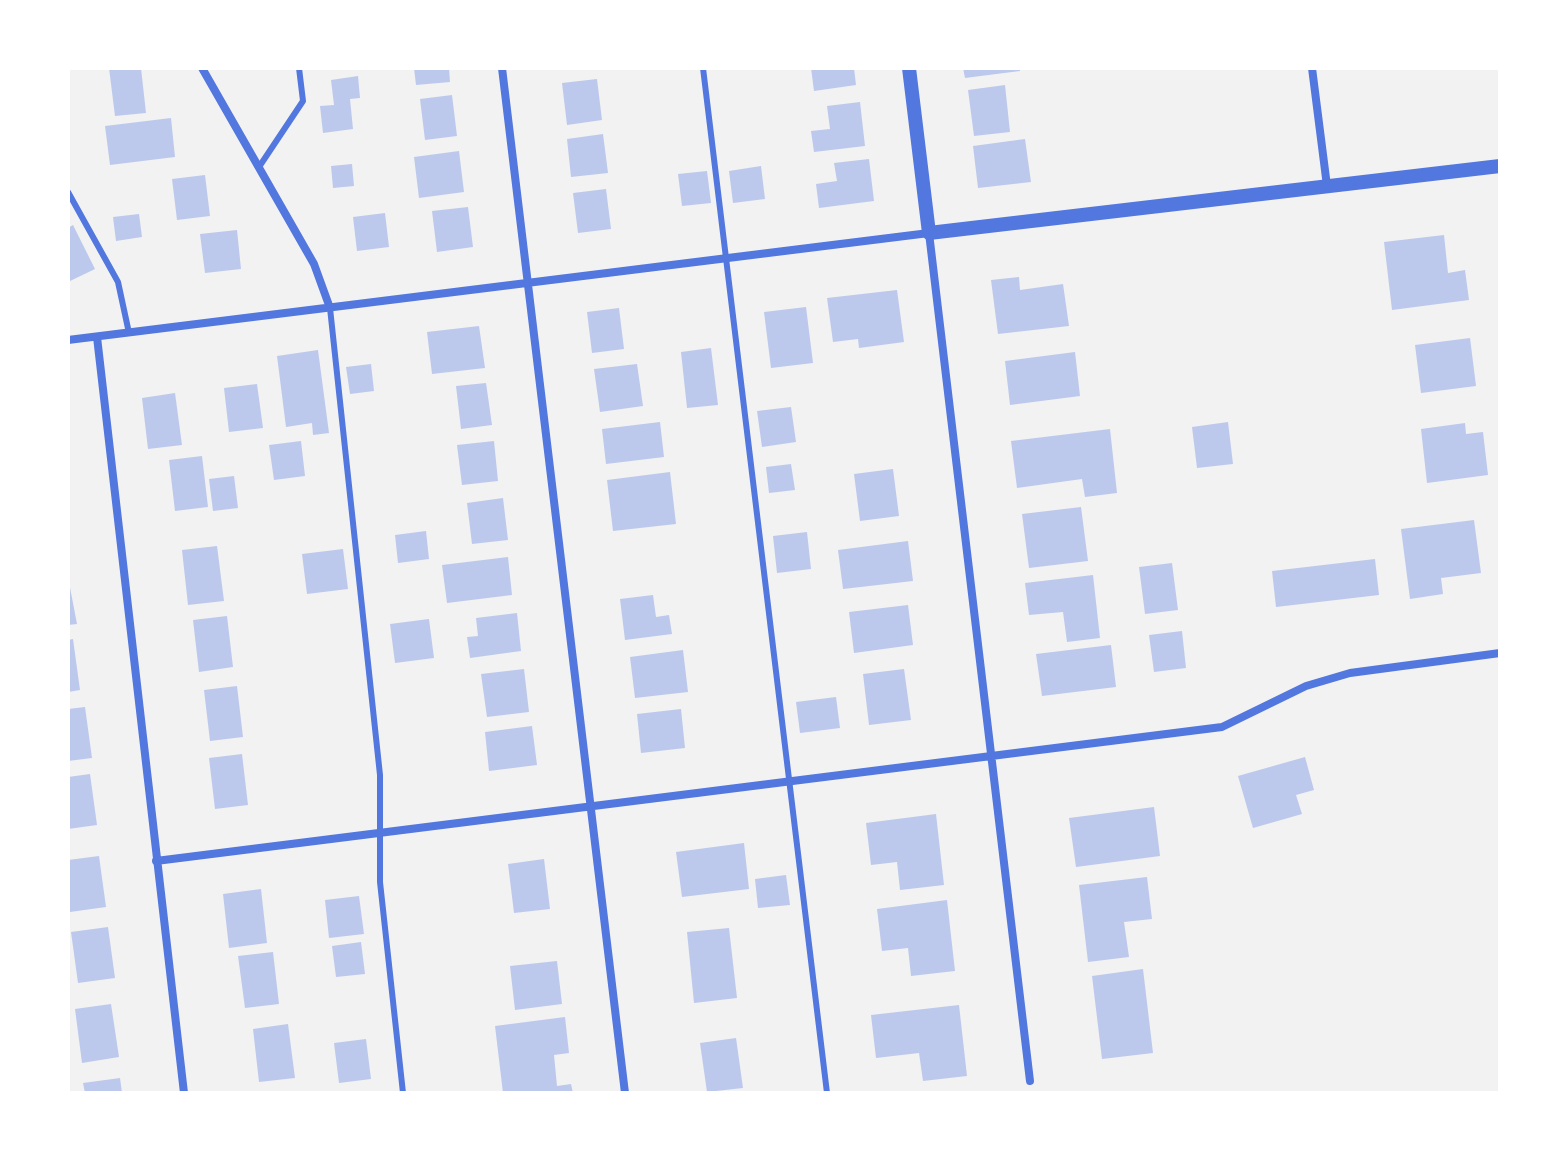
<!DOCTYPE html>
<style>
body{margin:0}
#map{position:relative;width:1568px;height:1161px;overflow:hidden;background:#f2f2f2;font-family:Arial,sans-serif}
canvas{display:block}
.frame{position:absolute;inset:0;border:70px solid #fff;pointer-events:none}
</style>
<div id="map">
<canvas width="1568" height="1161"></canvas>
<div class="frame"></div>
</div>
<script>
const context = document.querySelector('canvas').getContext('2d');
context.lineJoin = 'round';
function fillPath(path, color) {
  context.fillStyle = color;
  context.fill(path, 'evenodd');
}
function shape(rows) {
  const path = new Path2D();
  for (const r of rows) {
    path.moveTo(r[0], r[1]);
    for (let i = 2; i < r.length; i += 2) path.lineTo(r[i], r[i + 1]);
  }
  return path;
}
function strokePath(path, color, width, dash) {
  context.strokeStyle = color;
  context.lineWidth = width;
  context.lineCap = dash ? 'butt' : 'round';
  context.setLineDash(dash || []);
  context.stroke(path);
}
const building = shape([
 [109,68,141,68,146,113,115,116],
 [414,68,449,68,450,82,416,85],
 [811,68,854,68,856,85,814,91],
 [963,68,1020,68,1020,71,965,78],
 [358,76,360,98,350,99,353,129,323,133,320,106,334,105,331,80],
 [597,79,602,120,567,125,562,83],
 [1005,85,1010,132,974,136,968,90],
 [452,95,457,136,425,140,420,99],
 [860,102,865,146,814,152,811,131,830,129,827,106],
 [171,118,175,157,110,165,105,126],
 [603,134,608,173,571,177,567,139],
 [1025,139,1031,182,978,188,973,146],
 [459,151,464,192,419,198,414,157],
 [869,159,874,201,819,208,816,184,837,181,834,163],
 [352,164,354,186,333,188,331,166],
 [761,166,765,199,733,203,729,171],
 [707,171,711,203,682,206,678,174],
 [205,175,210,216,177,220,172,179],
 [606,189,611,229,578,233,573,193],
 [468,207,473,247,437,252,432,211],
 [385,213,389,247,357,251,353,217],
 [139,214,142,237,116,241,113,217],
 [73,225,95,269,68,282,68,228],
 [237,230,241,269,205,273,200,234],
 [1444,235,1448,273,1465,270,1469,300,1392,310,1384,242],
 [1019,277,1020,290,1063,284,1069,326,998,334,991,280],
 [897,290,904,342,859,348,858,339,833,342,827,298],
 [806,307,813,363,771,368,764,312],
 [619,308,624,349,592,353,587,312],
 [479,326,485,368,432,374,427,332],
 [1470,338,1476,386,1421,393,1415,345],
 [711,348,718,405,687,408,681,352],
 [318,350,329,433,313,435,312,423,286,427,277,356],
 [1075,352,1080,396,1010,405,1005,361],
 [371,364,374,391,350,394,346,367],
 [637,364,643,406,600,412,594,369],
 [486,383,492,425,461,429,456,386],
 [257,384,263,428,229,432,224,388],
 [175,393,182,445,148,449,142,398],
 [791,407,796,442,762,447,757,411],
 [660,422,664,457,606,464,602,429],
 [1228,422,1233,464,1197,468,1192,427],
 [1465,423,1466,434,1483,432,1488,475,1427,483,1421,429],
 [1110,429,1117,493,1085,497,1082,479,1017,488,1011,441],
 [301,441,305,476,274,480,269,445],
 [494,441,498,481,462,485,457,445],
 [202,456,208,507,175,511,169,460],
 [791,464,795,490,769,493,766,467],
 [893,469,899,516,860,521,854,474],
 [670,472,676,524,613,531,607,480],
 [234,476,238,508,213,511,209,479],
 [503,498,508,540,472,544,467,503],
 [1081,507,1088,561,1029,568,1022,514],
 [1474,520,1481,573,1441,578,1443,594,1410,599,1401,529],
 [426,531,429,559,398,563,395,535],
 [807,532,811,569,777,573,773,536],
 [908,541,913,581,843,589,838,550],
 [217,546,224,601,188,605,182,550],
 [343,549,348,589,307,594,302,554],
 [508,557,512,595,447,603,442,565],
 [1375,559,1379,595,1276,607,1272,571],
 [1172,563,1178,610,1145,614,1139,567],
 [1093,575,1100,638,1067,642,1063,612,1029,615,1025,583],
 [68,577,77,624,68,625],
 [653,595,656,617,669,615,672,634,625,640,620,599],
 [908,605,913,645,854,653,849,612],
 [517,613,521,651,470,658,467,637,478,636,476,618],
 [227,616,233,667,199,672,193,620],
 [429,619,434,658,395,663,390,624],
 [1182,631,1186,668,1154,672,1149,635],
 [73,639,80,690,68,692,68,640],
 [1111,645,1116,687,1042,696,1036,654],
 [683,650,688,692,635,698,630,657],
 [524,669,529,712,487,717,481,674],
 [904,669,911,720,869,725,863,674],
 [237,686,243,737,210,741,204,690],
 [836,697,840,728,800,733,796,702],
 [85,707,92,758,68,761,68,709],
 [681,709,685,748,641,753,637,714],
 [532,726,537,765,489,771,485,732],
 [242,754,248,805,215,809,209,758],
 [1305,757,1314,790,1296,795,1302,814,1253,828,1238,776],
 [90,774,97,825,68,829,68,777],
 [1154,807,1160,856,1076,867,1069,818],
 [936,814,944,885,900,890,897,862,871,865,866,823],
 [744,843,749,889,682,897,676,852],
 [99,856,106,907,70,912,68,860],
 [544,859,550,909,514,913,508,864],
 [786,875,790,905,758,908,755,879],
 [1147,877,1152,919,1124,922,1129,957,1088,962,1079,885],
 [261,889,267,943,229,948,223,894],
 [359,896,364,934,329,938,325,900],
 [947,900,955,971,911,976,908,948,882,951,877,909],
 [108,927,115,978,78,983,71,932],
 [729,928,737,998,694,1003,687,932],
 [361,942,365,974,336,977,332,946],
 [273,952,279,1004,245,1008,238,956],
 [557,961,562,1004,515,1010,510,966],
 [1143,969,1153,1053,1102,1059,1092,976],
 [111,1004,119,1057,82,1063,75,1009],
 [959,1005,967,1076,923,1081,919,1053,876,1058,871,1015],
 [565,1017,569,1053,554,1055,557,1086,571,1084,573,1093,503,1093,495,1026],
 [288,1024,295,1078,259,1082,253,1029],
 [736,1038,743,1088,707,1092,700,1043],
 [366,1039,371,1079,339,1083,334,1043],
 [120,1078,122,1093,85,1093,83,1083]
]);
const service = shape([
 [703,68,827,1093],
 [259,167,303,101,299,68],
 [68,192,118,282,129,333],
 [330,308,380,775,380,882,403,1093]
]);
const minor = shape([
 [202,68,314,264,330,308],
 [502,68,625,1093],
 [1312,68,1327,186],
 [97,337,184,1093],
 [68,340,929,233,1030,1081],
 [156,861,1222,727,1306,686,1350,673,1500,653]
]);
const tertiary = shape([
 [909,68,929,233,1500,166]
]);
fillPath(building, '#bdc9ec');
strokePath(service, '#5277de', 6);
strokePath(minor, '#5277de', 8);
strokePath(tertiary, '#5277de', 14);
</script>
